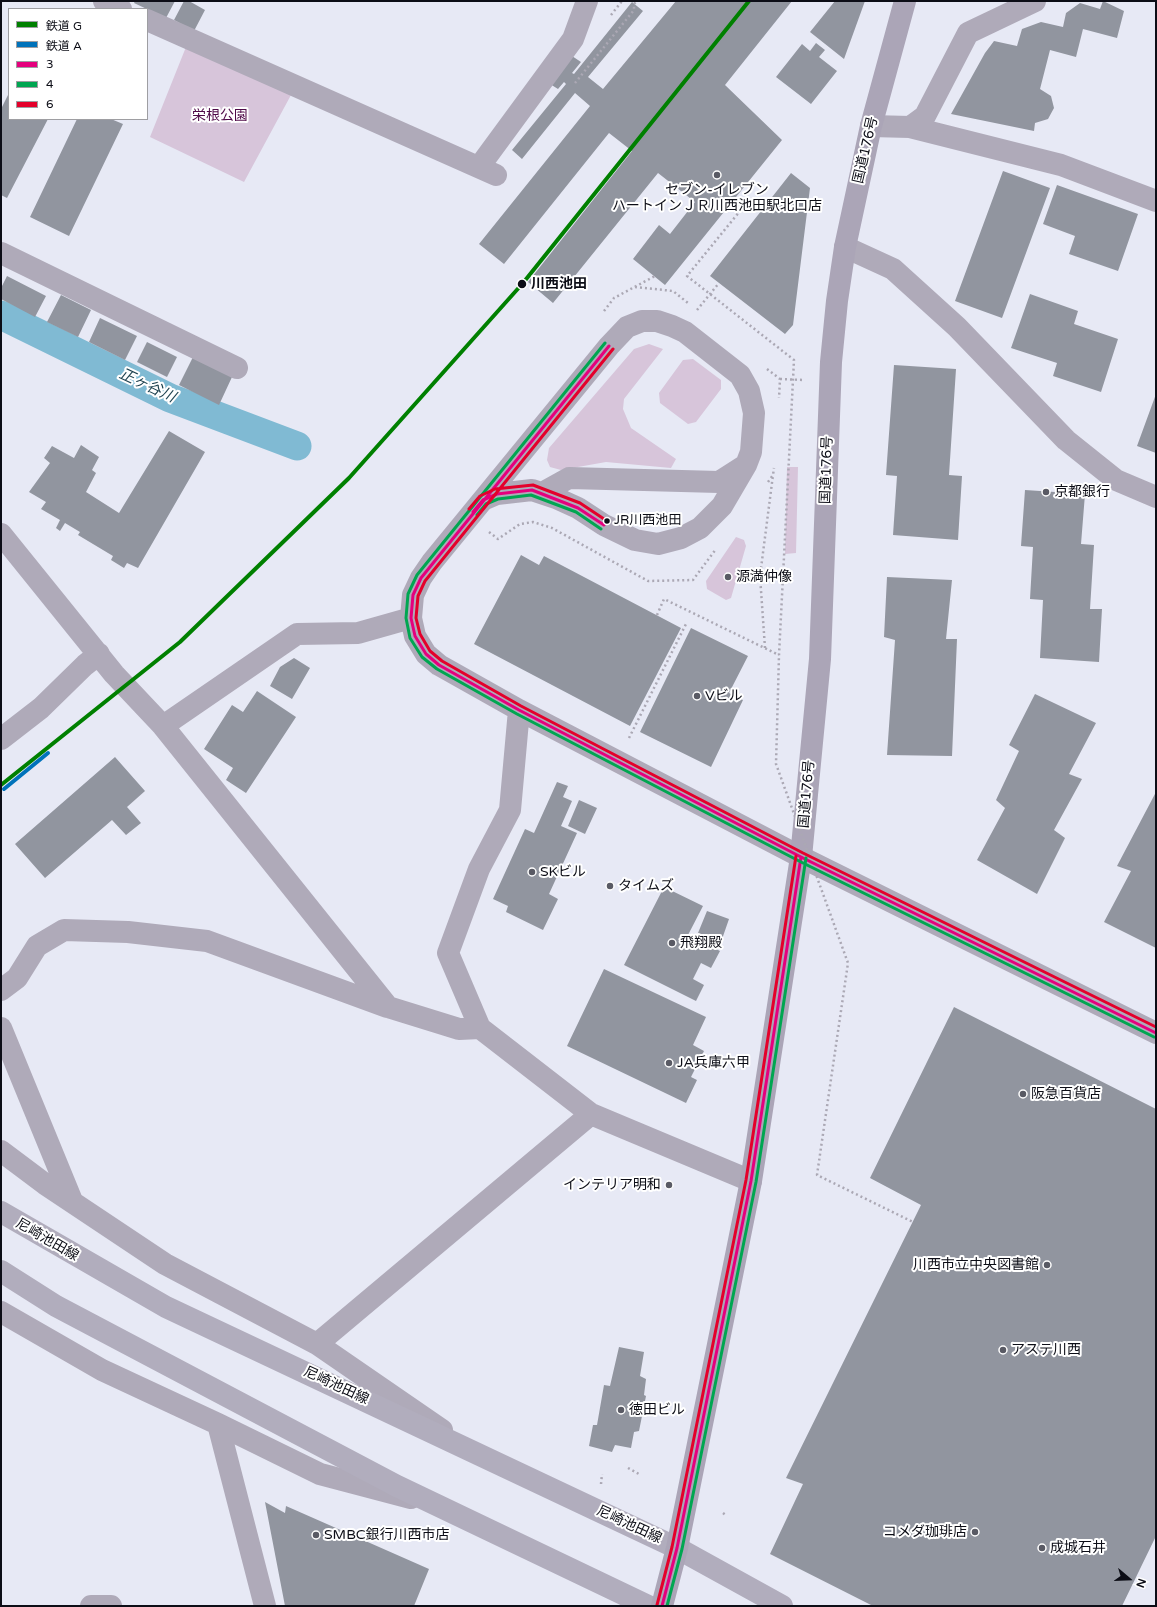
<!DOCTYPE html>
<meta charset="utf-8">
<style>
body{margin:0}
#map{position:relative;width:1157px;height:1607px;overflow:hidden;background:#e7e9f5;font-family:"Varela Round","Noto Sans JP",sans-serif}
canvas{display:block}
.frame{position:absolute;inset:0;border:2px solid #0c0d16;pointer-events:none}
.legend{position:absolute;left:8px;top:8px;width:140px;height:112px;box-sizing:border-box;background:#fff;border:1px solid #9e9ea2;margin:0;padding:5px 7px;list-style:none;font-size:12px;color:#0c0d16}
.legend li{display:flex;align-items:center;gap:8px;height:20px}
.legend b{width:20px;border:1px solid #9e9ea2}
.north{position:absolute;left:1109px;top:1559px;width:40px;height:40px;-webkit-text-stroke:3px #fff;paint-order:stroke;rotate:109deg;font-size:11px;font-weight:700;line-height:16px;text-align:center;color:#0c0d16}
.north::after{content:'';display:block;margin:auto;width:14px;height:18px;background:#0c0d16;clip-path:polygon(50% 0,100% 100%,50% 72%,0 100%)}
</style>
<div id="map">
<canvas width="1157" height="1607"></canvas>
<div class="frame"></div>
<ul class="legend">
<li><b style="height:5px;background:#008000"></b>鉄道 G</li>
<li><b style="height:5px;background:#0072ba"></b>鉄道 A</li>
<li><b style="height:5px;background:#e5007d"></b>3</li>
<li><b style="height:5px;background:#00a651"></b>4</li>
<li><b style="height:5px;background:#e4002b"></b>6</li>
</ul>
<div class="north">N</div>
</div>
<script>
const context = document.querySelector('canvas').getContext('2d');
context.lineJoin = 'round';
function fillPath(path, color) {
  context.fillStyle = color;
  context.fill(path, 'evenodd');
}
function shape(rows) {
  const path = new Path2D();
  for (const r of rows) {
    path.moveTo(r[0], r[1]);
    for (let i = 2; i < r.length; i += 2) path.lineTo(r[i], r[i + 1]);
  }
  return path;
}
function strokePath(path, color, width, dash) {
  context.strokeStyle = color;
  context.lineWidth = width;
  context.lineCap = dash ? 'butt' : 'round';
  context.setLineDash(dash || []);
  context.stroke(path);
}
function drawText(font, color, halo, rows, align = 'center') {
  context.font = font + ' "Varela Round","Noto Sans JP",sans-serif';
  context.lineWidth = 4;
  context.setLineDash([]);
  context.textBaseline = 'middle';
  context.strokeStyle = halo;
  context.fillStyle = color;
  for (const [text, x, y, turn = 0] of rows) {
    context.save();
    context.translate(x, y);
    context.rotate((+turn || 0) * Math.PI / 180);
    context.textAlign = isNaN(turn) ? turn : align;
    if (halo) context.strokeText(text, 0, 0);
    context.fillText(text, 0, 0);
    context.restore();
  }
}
const green = shape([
 [186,47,291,95,244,182,150,137],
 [649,344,663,349,624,399,623,409,631,428,676,459,671,468,606,462,561,470,550,467,547,460,549,448,634,349],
 [693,359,721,380,721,389,696,422,688,424,660,403,659,393,683,360],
 [787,467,798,467,796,553,785,554],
 [736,537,744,540,746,546,731,598,726,600,707,589,706,581]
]);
const canal = shape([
 [1,315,170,398,297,446]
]);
const building = shape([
 [135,1,175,1,166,18,134,3],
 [184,1,189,1,205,10,194,31,174,20],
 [676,1,792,1,725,85,782,140,665,285,633,259,659,225,670,234,695,202,658,173,553,303,528,282,632,151,609,133,504,264,479,244,590,106,575,93,522,159,512,150,566,84,564,82,558,89,550,84,572,56,581,62,572,73,574,74,632,2,643,11,588,77,603,89],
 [835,1,865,1,844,59,810,32],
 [1103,1,1124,11,1117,38,1083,29,1076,57,1050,50,1040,89,1051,96,1054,108,1048,119,1035,123,1034,131,951,114,985,53,994,41,1017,46,1022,29,1041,22,1063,27,1066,13,1080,3,1100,9],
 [816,43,825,50,819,57,837,71,811,104,776,77,802,44,810,51],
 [9,93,9,119,48,119,7,198,1,195,1,109],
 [77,119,111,119,123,124,69,236,30,217],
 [1003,171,1050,188,1002,318,955,301],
 [791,173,810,188,793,325,785,334,710,276],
 [1057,185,1138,214,1118,271,1069,254,1075,236,1043,224],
 [7,276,46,296,35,317,1,299,1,288],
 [1030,294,1078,311,1074,324,1118,339,1101,392,1053,376,1057,363,1011,348],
 [61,295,91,310,78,337,47,322],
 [100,318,137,336,125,360,89,342],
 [147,342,177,357,167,377,137,362],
 [193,357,232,377,219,405,179,385],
 [894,365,956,369,949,475,962,476,958,540,893,535,897,476,886,475],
 [1156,394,1156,453,1137,446],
 [169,431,205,452,138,568,127,563,124,568,111,560,113,556,78,535,80,532,65,523,60,531,56,528,60,520,41,509,46,502,29,492,50,463,44,458,52,446,74,458,81,445,99,457,92,470,96,473,86,492,119,513],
 [1025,490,1085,494,1081,544,1094,545,1090,609,1102,609,1099,662,1040,658,1043,600,1030,599,1033,547,1021,546],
 [521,555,539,565,544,556,681,628,630,726,474,644],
 [887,577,952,580,946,639,957,639,952,756,887,755,895,640,884,637],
 [691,628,748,656,729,693,743,700,711,767,640,732],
 [294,658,310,668,292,699,270,686,280,667],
 [257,691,296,717,246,793,226,780,233,768,204,749,232,705,243,712],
 [1035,694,1096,723,1069,774,1082,779,1054,830,1065,838,1037,894,977,860,1005,808,996,800,1019,751,1009,745],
 [115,757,145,791,127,807,141,823,126,835,112,820,45,878,15,844],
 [557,782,568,786,563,797,572,801,561,826,577,833,549,894,558,899,543,930,506,912,508,906,493,899,525,829,534,833],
 [1156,792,1156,948,1104,922,1131,871,1117,866],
 [579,800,597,808,585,834,568,826],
 [664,887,703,906,688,935,720,951,711,968,701,963,693,979,704,985,696,1001,624,965],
 [707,911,729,919,721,942,698,933],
 [604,969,706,1017,693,1045,704,1051,691,1077,697,1080,686,1103,567,1046],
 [954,1007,1156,1109,1156,1536,1122,1606,873,1606,770,1554,803,1484,786,1478,921,1205,870,1178],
 [619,1347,644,1352,640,1376,646,1379,644,1395,646,1396,639,1431,634,1432,631,1448,615,1445,612,1452,589,1446,593,1425,597,1425,604,1385,610,1386],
 [265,1502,285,1513,286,1506,429,1569,414,1606,285,1606]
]);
const path = shape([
 [611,15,622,1],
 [575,83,634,10,634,4,637,1],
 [635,287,673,291,688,303],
 [697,310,719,283],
 [604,311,614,298,655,276],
 [767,369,780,379,779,398],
 [780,379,804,380],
 [768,482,773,475,774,468],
 [489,532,498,539,520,524,533,522,552,528,648,581,693,580,716,549],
 [657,615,664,599,779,655],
 [765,648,760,576,773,475],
 [629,738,687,622],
 [628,1468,639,1474],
 [601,1484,602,1474],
 [723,1513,727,1516]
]);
const minor = shape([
 [104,1,121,9],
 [147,20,496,175],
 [871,126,910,127,1061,165,1156,201],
 [910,127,925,116,968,33,1035,1],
 [479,167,573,39,587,1],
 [845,247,893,269,957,327,1066,440,1116,480,1156,497],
 [1,253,237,368],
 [542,493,569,478,719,482,744,466],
 [483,500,497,494,532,490,556,498,578,508,604,525,635,540,658,544,681,538,700,528,722,506,746,465,751,452,754,413,749,391,740,375,685,332,672,326,657,321,642,321,627,327,609,346,432,562,421,578,413,595,411,618,415,636,426,654,439,665,519,710,801,857,1156,1033],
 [1,534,114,674,163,726],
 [411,618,358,633,297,634,163,726,388,1007,459,1029,480,1028],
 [519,710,510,810,479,869,448,953,480,1028,591,1114],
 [1,739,41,708,85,665,99,654],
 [1,990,17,978,37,946,64,930,128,932,207,941,387,1007],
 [1,1028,72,1201],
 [1,1151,45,1184,165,1264,317,1344,442,1430],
 [1,1312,102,1370,218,1424,320,1474,411,1498],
 [317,1344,591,1114,751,1181],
 [218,1424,265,1606],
 [91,1606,111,1606]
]);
const major = shape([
 [1,1212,166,1307,677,1548,782,1606],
 [1,1271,56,1306,397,1486,648,1606]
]);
const highway = shape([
 [662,1606,677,1548,751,1181,786,954,801,857,820,659,831,362,837,301,845,247,871,126,905,1]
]);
const pathBridge = shape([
 [731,204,740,211,687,276,794,360,779,655,776,764,848,963,817,1175,913,1222]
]);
const bus1 = shape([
 [609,346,421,578,413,595,411,618,415,636,426,654,439,665,519,710,801,857,1156,1033],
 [473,512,483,500,497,494,532,490,578,508,604,525],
 [662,1606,677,1548,751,1181,801,857]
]);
const bus2 = shape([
 [605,343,417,575,408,594,406,618,410,638,422,657,437,669,517,714,799,861,1154,1037],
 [477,515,486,504,498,499,531,495,576,512,601,529],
 [667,1606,682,1549,756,1182,806,858]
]);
const bus3 = shape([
 [613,349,425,581,418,596,416,618,420,634,430,651,442,661,521,706,803,853,1156,1027],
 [469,509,480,496,495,489,533,485,580,503,607,521],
 [657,1605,672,1547,746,1180,796,856]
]);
const rail1 = shape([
 [1,785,180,642,349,478,523,283,749,1]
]);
const rail2 = shape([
 [4,789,48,753]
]);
const markers = [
 [717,175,4,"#595a64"],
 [522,284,5,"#0c0d16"],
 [1046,492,4,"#595a64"],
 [607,521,3.5,"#0c0d16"],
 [728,577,4,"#595a64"],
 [697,696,4,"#595a64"],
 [532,872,4,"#595a64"],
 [610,886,4,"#595a64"],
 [672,943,4,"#595a64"],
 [669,1063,4,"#595a64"],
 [1023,1094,4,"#595a64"],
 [669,1185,4,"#595a64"],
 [1047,1265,4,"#595a64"],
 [1003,1350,4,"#595a64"],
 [621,1410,4,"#595a64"],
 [975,1532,4,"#595a64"],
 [316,1535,4,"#595a64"],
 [1042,1548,4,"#595a64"]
];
const busNames = [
 ["JR川西池田",614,521]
];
const parkNames = [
 ["栄根公園",220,116]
];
const streetNames = [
 ["国道176号",866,150,-77],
 ["国道176号",827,470,-88],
 ["国道176号",807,794,-85],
 ["尼崎池田線",47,1240,30],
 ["尼崎池田線",336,1386,25],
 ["尼崎池田線",629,1525,25]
];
const poiNames = [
 ["セブン-イレブン",717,190,"center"],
 ["ハートインＪＲ川西池田駅北口店",717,206,"center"],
 ["京都銀行",1054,492],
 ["源満仲像",736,577],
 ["Vビル",705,696],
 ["SKビル",540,872],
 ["タイムズ",618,886],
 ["飛翔殿",680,943],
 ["JA兵庫六甲",677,1063],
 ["阪急百貨店",1031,1094],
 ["インテリア明和",661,1185,"right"],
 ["川西市立中央図書館",1039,1265,"right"],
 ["アステ川西",1011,1350],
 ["徳田ビル",629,1410],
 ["コメダ珈琲店",967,1532,"right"],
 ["SMBC銀行川西市店",324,1535],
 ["成城石井",1050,1548]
];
const stopNames = [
 ["川西池田",531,284]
];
const waterNames = [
 ["正ヶ谷川",147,386,25]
];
fillPath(green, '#d7c5da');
strokePath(canal, '#80bad3', 29);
fillPath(building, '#91959f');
strokePath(path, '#aba8b4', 2.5, [2, 3]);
strokePath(minor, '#afaab9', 22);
strokePath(major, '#b1adbd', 22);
strokePath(highway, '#aba5b7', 22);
strokePath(pathBridge, '#aba8b4', 2.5, [2, 3]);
strokePath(bus1, '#e5007d', 3);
strokePath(bus2, '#00a651', 3);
strokePath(bus3, '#e4002b', 3);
strokePath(rail1, '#008000', 4);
strokePath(rail2, '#0072ba', 4);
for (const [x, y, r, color] of markers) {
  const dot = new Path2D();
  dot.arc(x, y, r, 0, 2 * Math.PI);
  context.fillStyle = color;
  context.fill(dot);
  strokePath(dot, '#fff', 1.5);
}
drawText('13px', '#0c0d16', '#fff', busNames, 'left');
drawText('14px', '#4e0947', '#fff', parkNames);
drawText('14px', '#0c0d16', '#fff', streetNames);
drawText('14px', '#0c0d16', '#fff', poiNames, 'left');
drawText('bold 14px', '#0c0d16', '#fff', stopNames, 'left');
drawText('italic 15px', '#193e4c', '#fff', waterNames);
</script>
